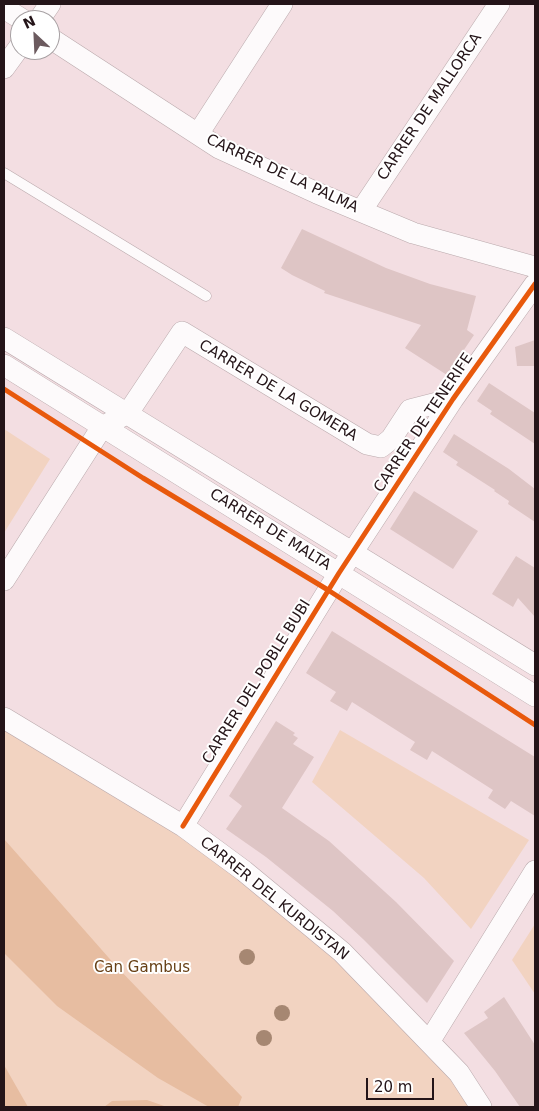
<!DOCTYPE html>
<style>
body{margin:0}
#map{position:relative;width:539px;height:1111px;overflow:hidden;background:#f3dee2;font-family:"DejaVu Sans",sans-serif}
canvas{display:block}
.frame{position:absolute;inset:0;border:5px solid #241418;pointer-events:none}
.north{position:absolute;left:10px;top:10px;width:50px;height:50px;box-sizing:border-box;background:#fff;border:1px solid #a7a1a3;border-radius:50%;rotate:335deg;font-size:14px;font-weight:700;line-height:20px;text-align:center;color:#241418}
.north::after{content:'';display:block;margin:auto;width:18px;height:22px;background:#6c5b5f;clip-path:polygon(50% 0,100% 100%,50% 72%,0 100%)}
.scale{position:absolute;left:366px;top:1078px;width:68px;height:22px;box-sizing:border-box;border:2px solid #241418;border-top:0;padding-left:6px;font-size:15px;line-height:18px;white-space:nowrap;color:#241418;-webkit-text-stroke:4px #fff;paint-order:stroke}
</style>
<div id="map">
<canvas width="539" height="1111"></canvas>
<div class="frame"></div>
<div class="north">N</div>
<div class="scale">20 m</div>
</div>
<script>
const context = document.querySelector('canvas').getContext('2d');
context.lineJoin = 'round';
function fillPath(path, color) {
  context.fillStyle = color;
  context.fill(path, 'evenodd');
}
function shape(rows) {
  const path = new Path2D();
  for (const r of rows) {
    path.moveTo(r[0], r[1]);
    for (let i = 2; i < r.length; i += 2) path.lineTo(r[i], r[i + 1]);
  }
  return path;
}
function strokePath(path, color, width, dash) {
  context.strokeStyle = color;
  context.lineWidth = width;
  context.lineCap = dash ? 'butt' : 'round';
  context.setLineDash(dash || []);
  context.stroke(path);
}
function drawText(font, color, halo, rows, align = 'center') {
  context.font = font + ' "DejaVu Sans",sans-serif';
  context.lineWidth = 4;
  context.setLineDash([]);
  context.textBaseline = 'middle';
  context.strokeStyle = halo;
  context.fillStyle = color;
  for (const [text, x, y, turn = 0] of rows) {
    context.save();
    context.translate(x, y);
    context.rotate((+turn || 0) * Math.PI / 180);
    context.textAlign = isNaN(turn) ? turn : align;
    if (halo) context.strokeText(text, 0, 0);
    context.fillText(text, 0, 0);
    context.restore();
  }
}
const green = shape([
 [4,429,50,459,4,533],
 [4,718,183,826,342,952,481,1107,4,1107],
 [340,730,529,840,471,929,424,878,312,782],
 [535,924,535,994,512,960]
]);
const forest = shape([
 [4,839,116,966,242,1097,238,1107,209,1107,158,1078,57,1006,4,953],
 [4,1065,28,1107,4,1107],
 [147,1100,167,1107,104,1107,112,1101]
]);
const building = shape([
 [302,229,386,268,430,284,476,296,467,330,474,335,447,375,405,348,421,325,324,293,325,291,292,275,281,268],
 [535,340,535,366,517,366,515,347],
 [489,383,535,413,535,444,490,414,492,411,477,401],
 [454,434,509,469,535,489,535,522,508,504,509,501,494,491,495,490,456,465,458,462,443,452],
 [414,491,478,531,453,569,390,529],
 [516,556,535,568,535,617,518,598,513,607,492,594],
 [332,631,535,757,535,816,511,801,505,809,488,798,493,790,432,751,427,760,410,750,415,742,352,702,347,711,330,701,336,692,306,673],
 [276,721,295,733,293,735,298,738,293,744,314,757,282,808,329,841,396,902,454,961,427,1003,363,939,333,911,266,857,226,829,242,806,229,796],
 [504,997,535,1045,535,1107,520,1107,495,1071,464,1033,488,1018,484,1012]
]);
const lane = shape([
 [4,173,206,296]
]);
const street = shape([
 [4,8,23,20],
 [39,20,50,4],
 [50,38,219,148,317,193,413,233,535,267],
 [4,68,20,46],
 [198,134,282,4],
 [361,211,499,4],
 [4,338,535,665],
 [4,365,535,696],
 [4,580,102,427,128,413,182,332,367,444,381,447,391,439,410,410,453,399],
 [4,718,183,826,244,871,342,952,459,1073,481,1107],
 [183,826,339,573,453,399,535,284],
 [429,1042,535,871]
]);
const cycleway = shape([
 [4,389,143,478,328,590,535,725],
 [183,826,339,573,453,399,535,284]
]);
const trees = [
 [247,957],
 [282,1013],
 [264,1038]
];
const streetNames = [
 ["CARRER DE MALLORCA",430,107,-56],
 ["CARRER DE LA PALMA",282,174,25],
 ["CARRER DE LA GOMERA",278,391,31],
 ["CARRER DE TENERIFE",424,423,-56],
 ["CARRER DE MALTA",270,530,32],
 ["CARRER DEL POBLE BUBI",257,682,-58],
 ["CARRER DEL KURDISTAN",274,899,39]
];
const parkNames = [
 ["Can Gambus",142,968]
];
fillPath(green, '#f2d3c1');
fillPath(forest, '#e7bda1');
fillPath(building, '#dec5c5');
strokePath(lane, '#baa9ac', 11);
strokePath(street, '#baa9ac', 22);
strokePath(lane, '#fdfafb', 10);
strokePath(street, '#fdfafb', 21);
strokePath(cycleway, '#e8590c', 5);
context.fillStyle = '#a68772';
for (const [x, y] of trees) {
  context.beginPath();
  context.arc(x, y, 8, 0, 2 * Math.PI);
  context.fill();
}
drawText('15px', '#241418', '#fff', streetNames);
drawText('15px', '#674016', '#fff', parkNames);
</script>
